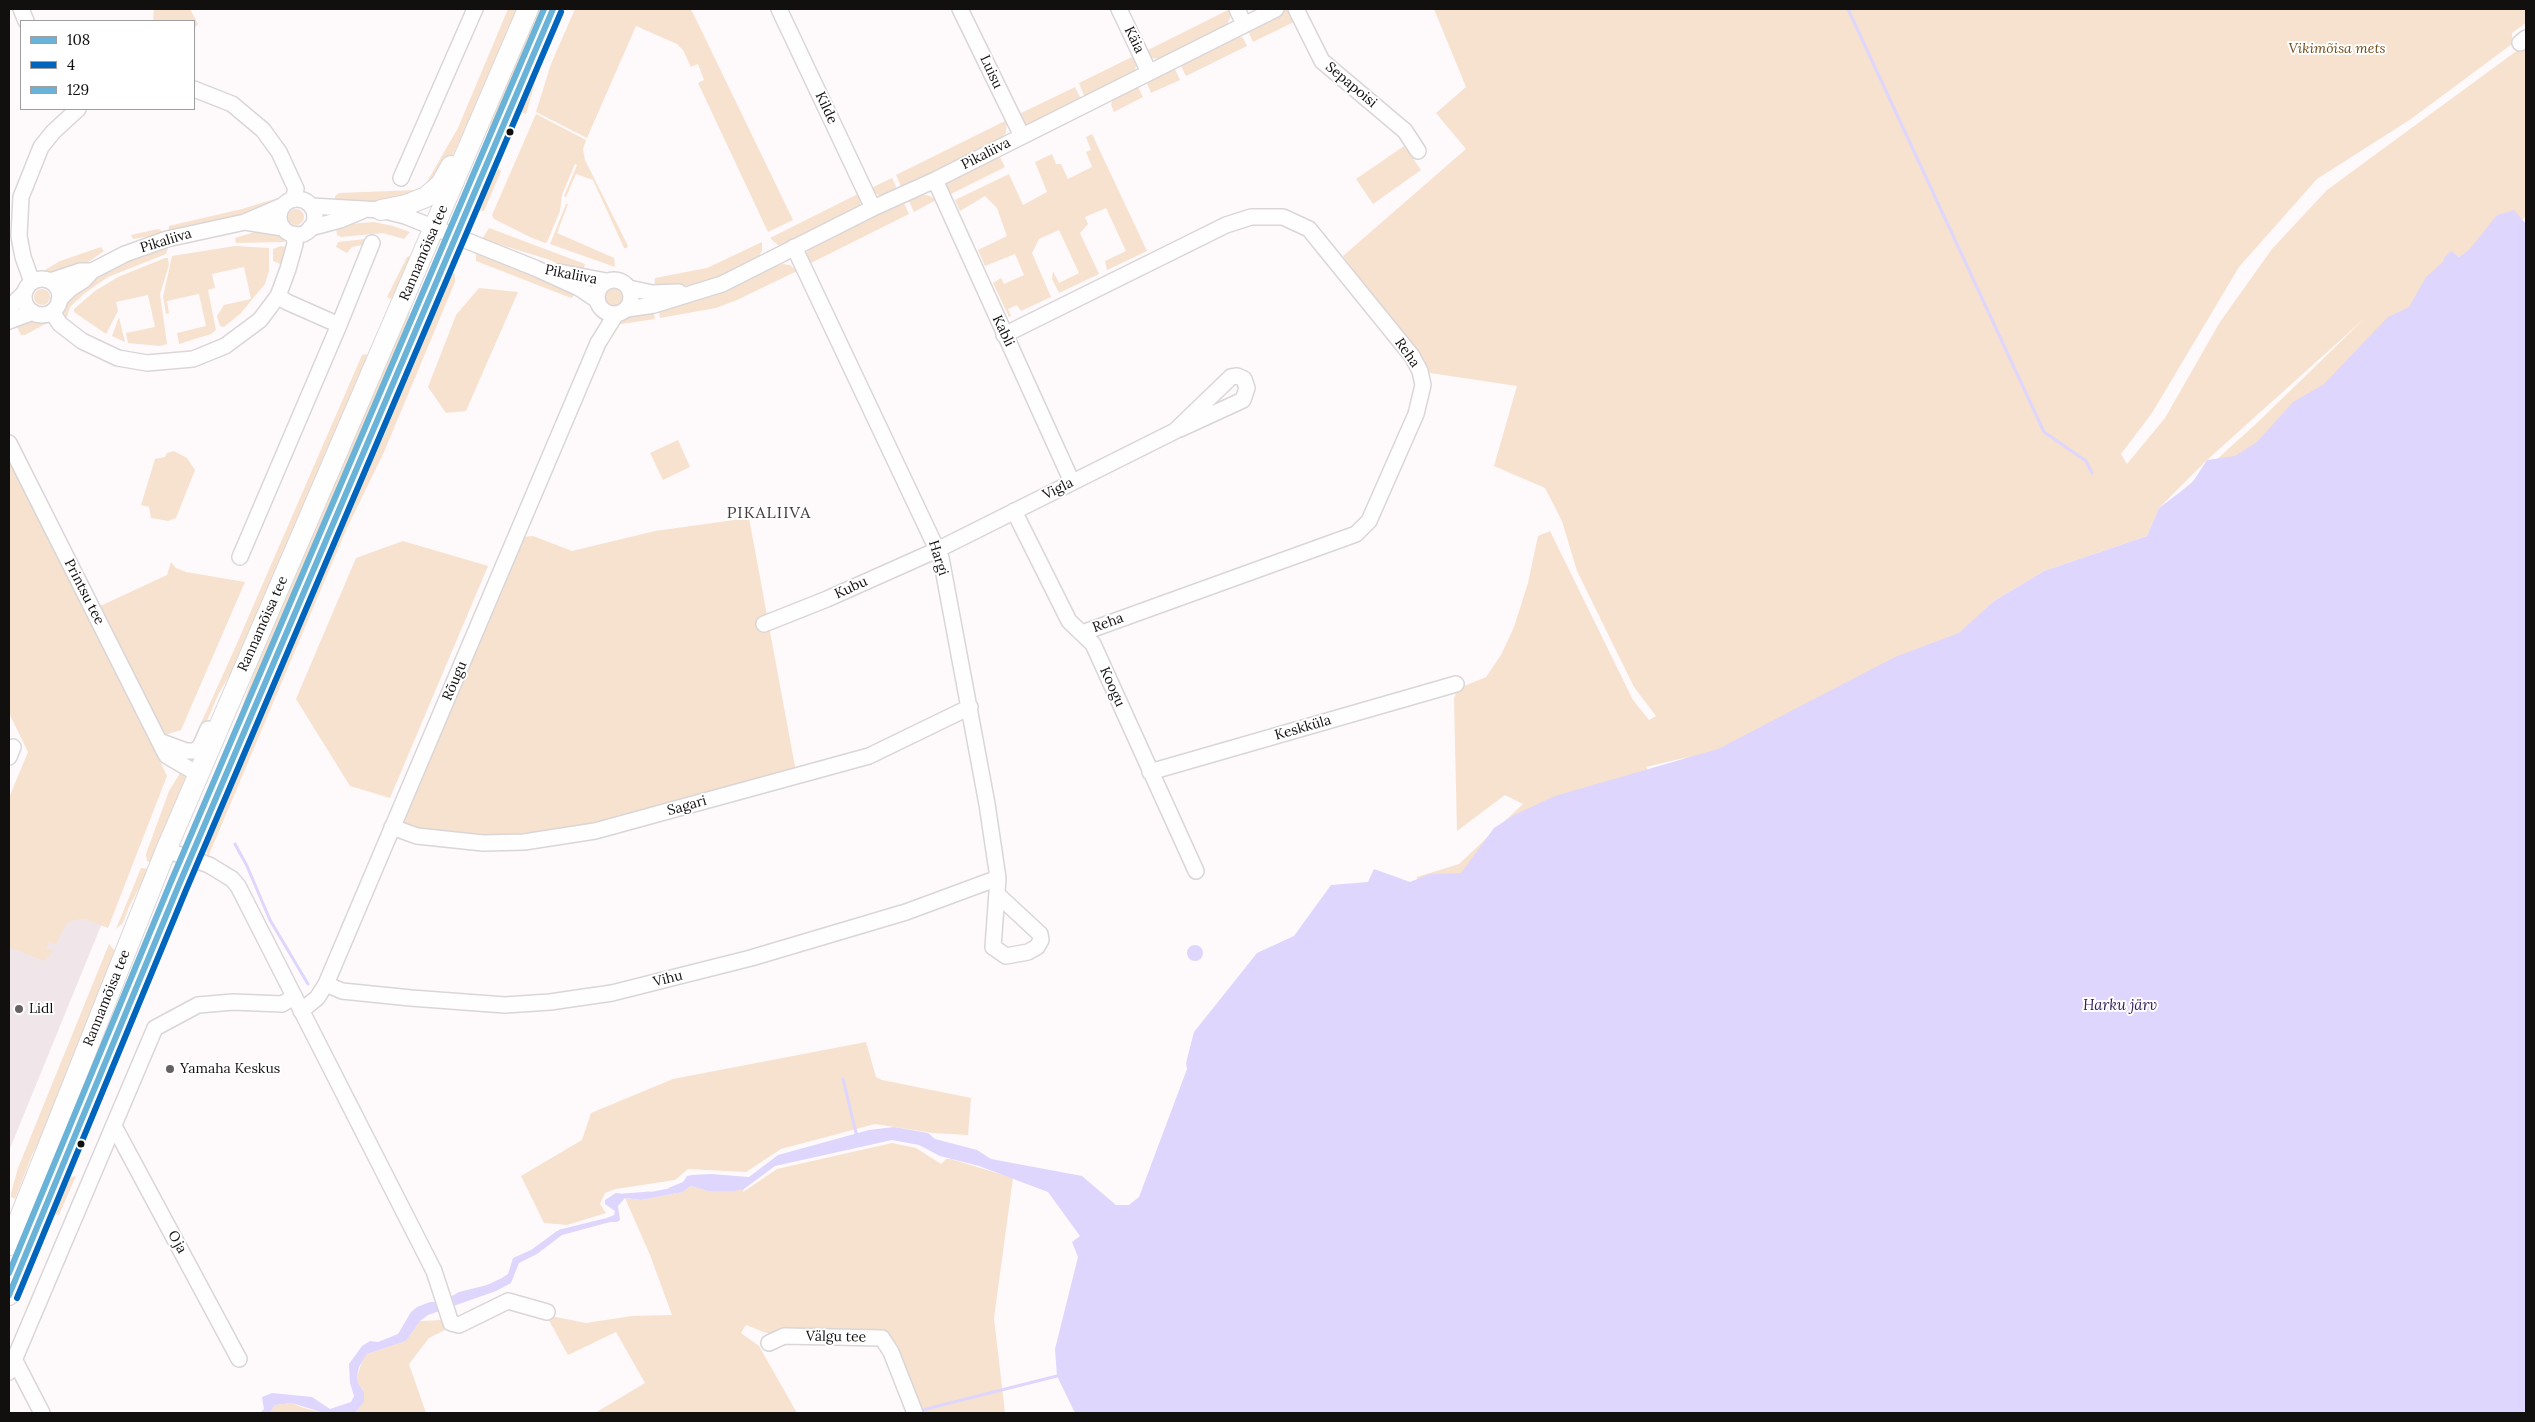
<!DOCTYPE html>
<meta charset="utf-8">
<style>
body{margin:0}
#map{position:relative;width:2535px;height:1422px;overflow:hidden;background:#fef9fb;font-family:Lora,serif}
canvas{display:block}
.frame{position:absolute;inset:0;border:10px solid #120f0f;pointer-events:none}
.legend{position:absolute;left:20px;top:20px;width:175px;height:90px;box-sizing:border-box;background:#fff;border:1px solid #a09f9f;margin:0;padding:6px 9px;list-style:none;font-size:15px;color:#120f0f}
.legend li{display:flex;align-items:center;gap:10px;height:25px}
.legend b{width:25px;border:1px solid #a09f9f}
</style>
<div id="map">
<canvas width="2535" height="1422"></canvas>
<div class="frame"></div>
<ul class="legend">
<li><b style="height:6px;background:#69b3d9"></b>108</li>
<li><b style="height:6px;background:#0065bd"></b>4</li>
<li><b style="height:6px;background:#69b3d9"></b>129</li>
</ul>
</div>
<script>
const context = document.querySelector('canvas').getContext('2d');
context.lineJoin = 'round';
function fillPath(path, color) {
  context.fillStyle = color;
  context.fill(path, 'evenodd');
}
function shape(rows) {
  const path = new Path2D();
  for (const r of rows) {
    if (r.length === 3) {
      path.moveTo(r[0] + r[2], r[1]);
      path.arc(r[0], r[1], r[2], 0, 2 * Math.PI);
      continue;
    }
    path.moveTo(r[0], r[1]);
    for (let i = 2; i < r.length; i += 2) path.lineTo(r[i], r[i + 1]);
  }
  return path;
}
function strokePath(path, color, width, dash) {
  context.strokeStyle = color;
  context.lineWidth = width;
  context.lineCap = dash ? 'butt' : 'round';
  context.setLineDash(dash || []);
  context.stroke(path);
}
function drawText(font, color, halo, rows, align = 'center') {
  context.font = font + ' Lora,serif';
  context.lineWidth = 4;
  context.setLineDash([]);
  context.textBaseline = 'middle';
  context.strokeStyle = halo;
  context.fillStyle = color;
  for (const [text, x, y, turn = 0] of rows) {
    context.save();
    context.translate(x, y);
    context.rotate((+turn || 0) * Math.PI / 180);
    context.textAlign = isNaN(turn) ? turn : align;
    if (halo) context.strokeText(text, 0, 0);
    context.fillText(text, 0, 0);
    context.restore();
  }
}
const built = shape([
 [9,798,107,911,9,1151]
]);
const green = shape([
 [154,9,190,9,198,24,194,29,194,21,153,21],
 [508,9,521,9,450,161,443,172,425,185,458,128],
 [536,9,545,9,488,142,485,141,503,86],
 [561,9,565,9,538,72,526,114,521,112,527,84],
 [575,9,691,9,793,220,768,232,698,83,704,80,698,64,691,67,683,50,677,44,636,26,587,138,536,112,551,64],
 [1230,9,1232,13,1226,27,1161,59,1151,58,1144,52],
 [1434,9,2526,9,2526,23,2512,33,2512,44,2411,119,2317,179,2239,267,2152,413,2121,454,2127,464,2165,418,2220,322,2272,249,2327,190,2526,44,2526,216,2522,220,2526,224,2459,257,2452,251,2464,310,2151,542,2163,508,2257,423,2365,318,2207,460,2159,508,2147,536,2044,571,1994,601,1983,611,2025,586,1854,708,1656,769,1688,757,1646,767,1654,779,1521,869,1418,886,1417,877,1459,864,1523,804,1505,795,1457,831,1454,699,1457,689,1486,677,1501,655,1514,627,1528,583,1538,536,1550,531,1633,700,1649,720,1656,716,1634,687,1577,571,1562,521,1545,488,1494,466,1517,386,1430,373,1343,256,1466,149,1436,113,1466,87],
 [1285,10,1290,10,1298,20,1253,42,1249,33,1254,26],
 [1236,35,1243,38,1247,46,1186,76,1181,66,1183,61],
 [1136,55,1137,62,1135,70,1129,75,1085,98,1079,83],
 [1170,68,1175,69,1180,80,1151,93,1147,83,1150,79],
 [1134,86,1138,87,1143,97,1114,112,1111,105,1113,96],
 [1075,87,1081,99,1035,122,1027,124,1020,121,1015,116],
 [536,114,586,140,583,149,585,160,628,246,627,248,624,248,593,180,576,174,566,197,564,196,577,165,575,164,562,195,560,211,547,242,545,243,530,237,494,219,492,215],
 [1007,120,1006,133,1000,140,902,189,896,175],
 [1092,134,1147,251,1107,270,1105,261,1126,251,1106,208,1085,217,1088,224,1080,233,1099,274,1059,293,1052,279,1053,271,1059,283,1079,273,1059,230,1039,239,1032,253,1051,297,1021,311,1017,305,1008,309,1011,316,1009,317,993,283,1001,278,1004,284,1024,275,1015,254,985,266,978,250,1007,236,997,208,985,196,960,211,955,200,1009,174,1023,205,1047,192,1035,162,1052,154,1056,164,1061,164,1068,179,1092,167,1086,152,1091,150,1086,137],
 [1404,146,1421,170,1373,204,1356,179],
 [995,155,1000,157,1005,167,945,197,945,183],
 [498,169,501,171,484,211,475,210],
 [892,178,898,191,888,196,880,196,869,189],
 [416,190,404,201,335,206,335,196,339,193],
 [862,192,862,200,857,210,787,245,778,245,770,238],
 [919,194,930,196,936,200,914,212,908,199],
 [281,197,279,200,261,210,168,233,169,226,173,225,242,209],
 [903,201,909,214,805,266,806,253,811,248],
 [566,204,568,204,557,233,614,258,615,267,550,244],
 [296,217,8],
 [374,222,393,226,410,232,404,239,383,233,341,237,337,235,336,225],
 [489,228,585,264,582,274,547,259,482,239],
 [158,229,161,230,163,234,133,239,131,235],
 [258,231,279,235,285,242,236,243,235,238],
 [365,239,363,245,352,247,347,253,336,247,338,242],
 [762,242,762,251,756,260,724,276,692,285,654,289,655,278,707,268],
 [235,246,269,248,269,271,265,284,240,314,224,327,220,326,217,316,224,305,251,299,244,267,212,274,215,288,208,290,216,330,211,334,179,344,177,333,206,326,199,294,167,301,169,313,166,314,163,297,172,256],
 [281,246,287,247,285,266,273,261,273,249],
 [101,247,104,251,84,265,48,276,40,273,60,261],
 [164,248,168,248,166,254,108,277,85,293,70,307,66,320,63,309,69,296,121,263],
 [476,254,575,291,573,297,571,298,476,261],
 [412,255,408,270,391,299,387,297,407,257],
 [165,258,168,258,169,265,160,294,167,344,160,346,128,343,126,333,155,327,148,295,116,302,118,311,106,334,74,312,74,309,95,291,118,277],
 [782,264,790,265,797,271,737,300,716,308,660,318,658,307,725,290],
 [449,271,455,274,455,282,384,452,346,530,208,857,205,846],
 [479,288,518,292,466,411,446,413,428,387,456,315],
 [614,297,9],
 [42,297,8],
 [653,309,655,319,615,325,620,319],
 [406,312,410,312,398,356,229,744,270,627],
 [119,317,123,334,125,342,112,336],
 [31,320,47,323,25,335,21,335,15,323],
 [367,354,362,378,242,654,218,695,200,737,192,743,235,648,362,355],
 [678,440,690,467,663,480,650,453],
 [174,451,187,458,195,470,176,518,168,521,151,518,149,507,141,505,155,459,165,457,167,453],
 [9,456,104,643,167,776,108,928,85,919,74,920,67,923,56,944,49,942,46,948,54,951,44,961,9,947,9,798,28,752,9,713],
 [749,518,796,772,554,834,489,838,408,827,401,818,522,537,533,536,572,551,655,531],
 [403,541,488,566,390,798,350,786,296,699,356,558],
 [171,562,176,568,186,572,245,582,181,730,165,735,156,726,98,607,167,575],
 [182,770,186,781,152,863,147,861,146,854,169,791],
 [141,868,149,869,129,907,123,923,116,929],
 [109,944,116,952,55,1111,32,1155,15,1199,11,1197,11,1193,18,1168],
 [866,1042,876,1077,882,1080,971,1098,968,1135,933,1133,875,1124,781,1149,746,1172,688,1169,675,1180,616,1189,605,1193,600,1204,606,1213,567,1225,544,1223,521,1176,582,1140,591,1113,673,1079],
 [892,1143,916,1148,941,1164,946,1159,951,1159,1013,1178,994,1318,1005,1413,919,1413,892,1344,772,1335,746,1325,741,1333,759,1346,797,1413,595,1413,645,1383,616,1332,568,1355,546,1315,586,1323,632,1316,672,1315,650,1255,625,1198,641,1200,683,1192,691,1186,708,1191,744,1189,743,1192,777,1169],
 [76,1176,59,1215,52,1213,71,1177],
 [442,1320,445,1330,429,1338,409,1364,426,1413,355,1413,364,1402,364,1392,358,1383,357,1376,363,1359,367,1354,406,1341,420,1321],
 [292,1403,304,1408,324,1413,270,1413,275,1405]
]);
const water = shape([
 [2514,210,2526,224,2526,1413,1075,1413,1057,1376,1055,1349,1078,1257,1072,1242,1080,1236,1048,1192,979,1166,940,1156,919,1145,892,1140,775,1166,744,1189,734,1191,708,1191,691,1186,683,1192,641,1200,625,1198,618,1206,620,1220,617,1222,610,1222,562,1235,537,1254,519,1263,511,1283,496,1291,428,1315,420,1321,406,1341,367,1354,359,1367,357,1376,358,1383,364,1392,364,1402,355,1413,324,1413,292,1403,275,1405,270,1413,260,1413,264,1409,262,1397,272,1393,312,1397,330,1409,351,1402,354,1396,350,1383,349,1364,362,1346,370,1341,378,1342,398,1334,411,1312,417,1307,430,1302,441,1302,459,1292,487,1285,502,1278,508,1274,513,1258,531,1250,557,1231,590,1225,614,1215,615,1211,605,1204,605,1200,616,1193,636,1195,676,1187,681,1185,687,1176,692,1175,711,1174,749,1177,778,1155,869,1130,894,1127,928,1133,935,1139,977,1150,991,1159,1082,1176,1116,1205,1129,1205,1139,1197,1187,1069,1186,1063,1194,1032,1257,953,1294,936,1331,885,1368,882,1374,869,1410,882,1430,874,1461,873,1494,828,1514,815,1555,796,1718,749,1895,657,1959,633,1994,601,2044,571,2147,536,2159,508,2192,483,2207,460,2235,456,2257,442,2293,402,2324,384,2388,317,2409,307,2426,277,2443,262,2445,256,2452,251,2459,257,2469,250,2497,215],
 [1195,953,8]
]);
const stream = shape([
 [1848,9,2044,432,2086,461,2092,473],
 [235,844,247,866,270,920,308,984],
 [843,1079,857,1137],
 [670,1189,685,1183],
 [624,1195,650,1193],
 [560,1231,605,1220],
 [922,1410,1057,1376]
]);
const minor = shape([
 [21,9,26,21],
 [779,9,873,208],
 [960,9,1022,136],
 [1119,9,1149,72],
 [1237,9,1244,24],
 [1296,9,1322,61,1405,131,1418,151],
 [2520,43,2526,38],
 [194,89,232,104,263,130,279,152,296,189,293,199],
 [401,178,475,9],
 [935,180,1072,482],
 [297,217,18],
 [311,206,381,210,405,216,535,268,579,288,597,300],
 [245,222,283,228],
 [310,228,340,220,362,211],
 [794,247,941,558,987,804,998,878,993,947,1006,956,1028,952,1037,947,1041,940,1040,934,998,895],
 [559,272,606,281],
 [42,297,18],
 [614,297,17],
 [50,281,80,271,92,271,125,254,167,239,245,222,282,206],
 [32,282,23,257,19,236,21,197,41,147,53,132,78,109],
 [629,288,652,293,679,292],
 [278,296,287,302,339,325,372,243],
 [59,300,70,289,84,280,92,271],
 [9,308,25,292],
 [627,309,654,305,722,284,873,208,935,180,1276,9],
 [52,312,60,324,82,341,118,358,147,363,193,359,225,346,260,320,278,296,288,269,295,244,294,234],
 [9,321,33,312],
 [1004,335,1226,225,1251,217,1283,217,1309,229,1412,356,1420,371,1423,385,1416,414,1369,521,1356,534,1082,633],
 [9,443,163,749,167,756,198,774],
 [1014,511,1069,621,1093,644,1196,871],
 [240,557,339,325],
 [764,624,827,599,937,550,1175,431,1231,377,1237,376,1244,379,1247,388,1243,400,1180,429],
 [159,741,186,751,194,751,200,747,208,729],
 [9,757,13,747],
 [1150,772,1456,684],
 [392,827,417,836,483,843,524,842,595,831,869,756,970,707],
 [166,850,209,865,232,879,238,886,434,1271,451,1323,459,1325,508,1301,547,1312],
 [326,984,342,991,411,998,505,1005,550,1002,612,993,751,958,906,912,998,878],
 [301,1011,317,998,326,984,598,343,616,314],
 [114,1126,239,1359],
 [769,1343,784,1336,882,1338,891,1352,915,1413],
 [14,1359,42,1413],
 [9,1372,155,1028,198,1005,233,1002,282,1004,294,997]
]);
const major = shape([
 [381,210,406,205,426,197,441,184,451,166],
 [9,1245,166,850,528,9],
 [9,1295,178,887,553,9]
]);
const bus1 = shape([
 [9,1295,178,887,553,9]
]);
const bus2 = shape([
 [17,1298,186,890,561,12]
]);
const bus3 = shape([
 [9,1273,170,884,544,9]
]);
const markers = [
 [510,132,4.5,"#120f0f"],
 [19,1009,5,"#656162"],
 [170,1069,5,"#656162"],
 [81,1144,4.5,"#120f0f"]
];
const streetNames = [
 ["Käia",1134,40,64],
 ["Luisu",991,72,65],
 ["Sepapoisi",1351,85,40],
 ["Kilde",826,108,65],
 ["Pikaliiva",986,154,-27],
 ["Pikaliiva",166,241,-17],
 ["Rannamõisa tee",424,253,-67],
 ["Pikaliiva",571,275,11],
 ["Kabli",1003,331,64],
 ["Reha",1407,353,55],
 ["Vigla",1058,489,-26],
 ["Hargi",938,558,72],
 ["Kubu",851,588,-25],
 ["Printsu tee",84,592,63],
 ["Reha",1108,623,-20],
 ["Rannamõisa tee",263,624,-66],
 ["Rõugu",455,681,-67],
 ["Koogu",1112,687,66],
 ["Keskküla",1303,728,-16],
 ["Sagari",687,806,-16],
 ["Vihu",668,979,-14],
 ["Rannamõisa tee",107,998,-68],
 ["Oja",177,1242,61],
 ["Välgu tee",836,1337,1]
];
const parkNames = [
 ["Vikimõisa mets",2337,49]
];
const poiNames = [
 ["Lidl",29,1009],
 ["Yamaha Keskus",180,1069]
];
const waterNames = [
 ["Harku järv",2120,1006]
];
const quarterNames = [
 ["PIKALIIVA",769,513]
];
fillPath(built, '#f0e6e9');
fillPath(green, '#f7e2cf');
fillPath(water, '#ded6fc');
strokePath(stream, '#ded6fc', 3);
strokePath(minor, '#dad6d7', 18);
strokePath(major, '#dad6d7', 22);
strokePath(minor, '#fffefe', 15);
strokePath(major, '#fffefe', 20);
strokePath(bus1, '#69b3d9', 6);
strokePath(bus2, '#0065bd', 6);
strokePath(bus3, '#69b3d9', 6);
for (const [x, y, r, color] of markers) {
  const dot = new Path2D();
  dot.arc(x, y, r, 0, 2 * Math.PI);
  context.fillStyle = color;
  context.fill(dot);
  strokePath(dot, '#fff', 2);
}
drawText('14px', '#120f0f', '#fff', streetNames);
drawText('italic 14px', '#734c18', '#fff', parkNames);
drawText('14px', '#120f0f', '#fff', poiNames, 'left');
drawText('italic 15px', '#311e5c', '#fff', waterNames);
context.letterSpacing = '1px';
drawText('16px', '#443c3e', '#fff', quarterNames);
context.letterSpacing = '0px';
</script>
